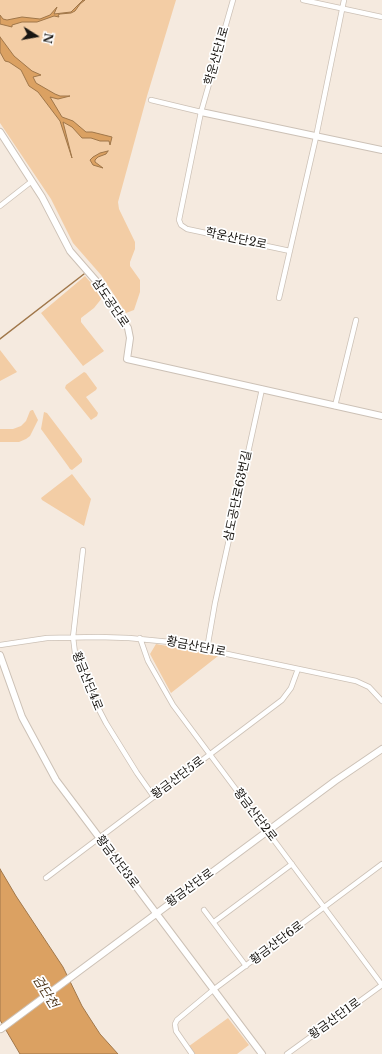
<!DOCTYPE html>
<meta charset="utf-8">
<style>
body{margin:0}
#map{position:relative;width:382px;height:1054px;overflow:hidden;background:#f5eadf;font-family:"Libre Baskerville",serif}
canvas{display:block}
.north{position:absolute;left:16px;top:16px;width:40px;height:40px;-webkit-text-stroke:3px #fff;paint-order:stroke;rotate:101deg;font-size:11px;font-weight:700;line-height:16px;text-align:center;color:#181511}
.north::after{content:'';display:block;margin:auto;width:14px;height:18px;background:#181511;clip-path:polygon(50% 0,100% 100%,50% 72%,0 100%)}
</style>
<div id="map">
<canvas width="382" height="1054"></canvas>
<div class="north">N</div>
</div>
<script>
const context = document.querySelector('canvas').getContext('2d');
context.lineJoin = 'round';
function fillPath(path, color) {
  context.fillStyle = color;
  context.fill(path, 'evenodd');
}
function shape(rows) {
  const path = new Path2D();
  for (const r of rows) {
    path.moveTo(r[0], r[1]);
    for (let i = 2; i < r.length; i += 2) path.lineTo(r[i], r[i + 1]);
  }
  return path;
}
function strokePath(path, color, width, dash) {
  context.strokeStyle = color;
  context.lineWidth = width;
  context.lineCap = dash ? 'butt' : 'round';
  context.setLineDash(dash || []);
  context.stroke(path);
}
function drawText(font, color, halo, rows, align = 'center') {
  context.font = font + ' "Libre Baskerville","Noto Sans KR",serif';
  context.lineWidth = 3.5;
  context.setLineDash([]);
  context.textBaseline = 'middle';
  context.strokeStyle = halo;
  context.fillStyle = color;
  for (const [text, x, y, turn = 0] of rows) {
    context.save();
    context.translate(x, y);
    context.rotate((+turn || 0) * Math.PI / 180);
    context.textAlign = isNaN(turn) ? turn : align;
    if (halo) context.strokeText(text, 0, 0);
    context.fillText(text, 0, 0);
    context.restore();
  }
}
const green = shape([
 [0,0,176,0,147,96,118,202,119,209,135,242,135,249,130,262,130,266,140,280,140,292,134,310,126,313,101,275,73,243,51,199,0,123],
 [85,276,98,291,102,298,94,308,81,318,81,322,104,351,83,366,41,313],
 [0,350,17,372,0,381],
 [84,372,86,373,97,388,96,390,86,397,98,413,97,416,91,420,65,388,66,385],
 [32,410,33,410,38,420,30,436,26,439,19,442,0,442,0,429,13,429,21,426,26,421,30,411],
 [44,412,47,413,82,459,82,462,72,470,70,469,68,466,41,429],
 [72,474,91,499,84,526,42,500,41,498],
 [156,644,189,650,218,656,171,693,150,654],
 [228,1018,249,1045,237,1054,189,1054,185,1049]
]);
const water = shape([
 [83,0,85,0,80,4,75,11,71,13,60,14,58,15,59,17,54,16,37,22,22,22,12,25,12,27,0,24,0,15,3,19,7,20,22,17,40,19,50,15,57,7,54,14,71,12,83,0],
 [0,37,14,56,32,71,41,75,33,77,36,83,55,94,60,96,70,96,58,99,50,97,62,117,73,121,86,132,92,132,112,137,110,145,109,141,100,141,91,138,82,138,72,127,63,122,72,158,60,121,38,92,29,86,21,70,9,62,5,61,0,52,0,37],
 [108,151,106,154,98,157,95,160,95,162,103,168,93,165,90,160,93,157,100,153,108,151],
 [0,869,16,896,63,967,82,1006,89,1017,100,1034,118,1054,20,1054,0,1020,0,869]
]);
const stream = shape([
 [0,339,84,274]
]);
const street = shape([
 [233,0,201,112,179,220,181,225,187,229,290,251],
 [303,0,382,17],
 [151,100,201,112],
 [0,206,32,181],
 [279,298,316,137,344,0],
 [335,406,356,320],
 [83,550,73,637,75,653,94,700,106,723,137,773,154,797],
 [140,638,148,661,173,705,382,985],
 [0,645,47,638,98,637,129,638,170,642,356,681,369,687,382,701],
 [207,649,215,603,262,389],
 [46,878,282,700,291,688,298,669],
 [204,910,246,966],
 [214,922,292,864],
 [192,1054,176,1031,175,1024,177,1020,213,990,382,864],
 [287,1054,382,985]
]);
const secondary = shape([
 [201,112,382,150],
 [0,132,42,197,70,251,97,282,128,328,130,338,127,359,382,416],
 [0,655,22,717,56,780,262,1054],
 [1,1029,335,781,382,749]
]);
const streetNames = [
 ["학운산단1로",217,56,-74],
 ["학운산단2로",236,239,12],
 ["삼도공단로",110,303,56],
 ["삼도공단로63번길",238,496,-78],
 ["황금산단1로",196,647,11],
 ["황금산단4로",87,681,68],
 ["황금산단5로",178,778,-37],
 ["황금산단2로",255,815,53],
 ["황금산단3로",117,862,53],
 ["황금산단로",190,888,-36],
 ["황금산단6로",277,943,-37],
 ["황금산단1로",335,1019,-36]
];
const waterNames = [
 ["검단천",45,992,58]
];
fillPath(green, '#f3cda5');
fillPath(water, '#dba162');
strokePath(water, '#a0774a', 1);
strokePath(stream, '#a0774a', 1.5);
strokePath(street, '#ccc1b6', 6);
strokePath(secondary, '#ccc1b6', 8);
strokePath(street, '#fff', 4.5);
strokePath(secondary, '#fff', 6);
drawText('12px', '#181511', '#fff', streetNames);
drawText('italic 13px', '#4e361a', '#fff', waterNames);
</script>
